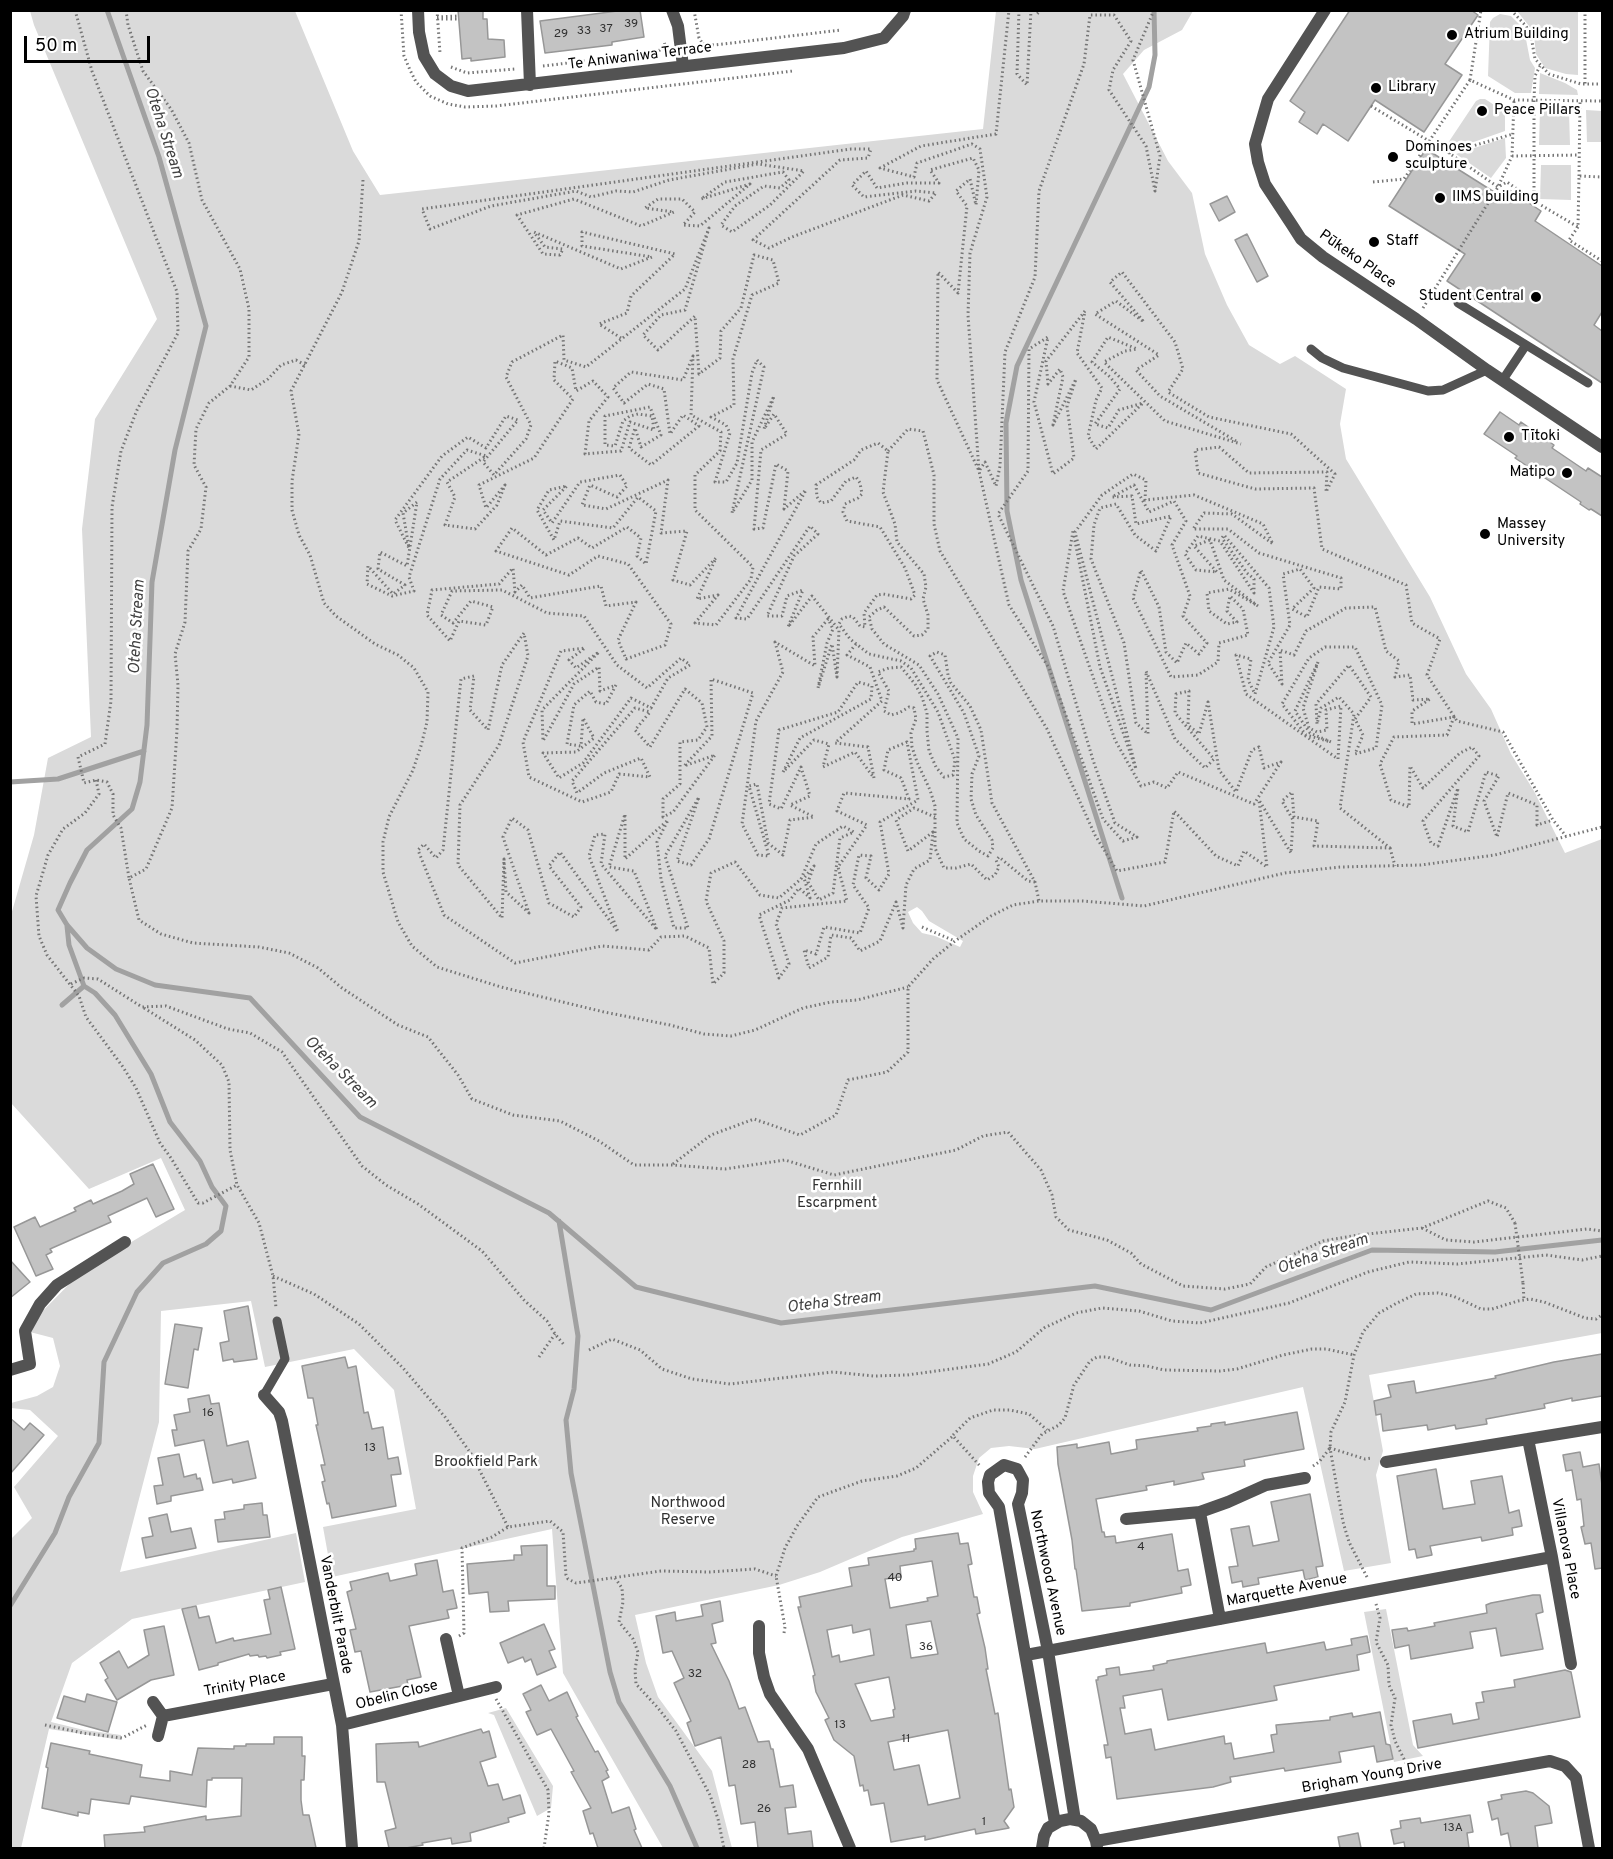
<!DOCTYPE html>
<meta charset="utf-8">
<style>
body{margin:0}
#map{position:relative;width:1613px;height:1859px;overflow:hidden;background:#fff;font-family:Overpass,sans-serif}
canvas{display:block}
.frame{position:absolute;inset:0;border:12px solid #000;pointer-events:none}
.scale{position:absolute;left:24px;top:36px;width:126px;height:27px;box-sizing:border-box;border:3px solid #000;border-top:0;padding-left:8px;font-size:18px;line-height:21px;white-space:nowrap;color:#000;-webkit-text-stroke:4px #fff;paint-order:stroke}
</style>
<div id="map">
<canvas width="1613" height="1859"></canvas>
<div class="frame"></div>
<div class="scale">50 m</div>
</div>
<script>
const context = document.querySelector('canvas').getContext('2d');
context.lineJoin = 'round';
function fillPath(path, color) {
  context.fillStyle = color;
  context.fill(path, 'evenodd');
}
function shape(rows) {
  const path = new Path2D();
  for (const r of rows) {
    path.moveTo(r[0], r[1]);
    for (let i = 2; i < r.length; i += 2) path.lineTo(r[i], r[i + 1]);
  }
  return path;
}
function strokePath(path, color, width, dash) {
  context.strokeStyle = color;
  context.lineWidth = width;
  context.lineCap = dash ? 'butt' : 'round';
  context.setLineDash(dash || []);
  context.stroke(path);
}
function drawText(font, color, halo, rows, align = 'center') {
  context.font = font + ' Overpass,sans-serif';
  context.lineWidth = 5;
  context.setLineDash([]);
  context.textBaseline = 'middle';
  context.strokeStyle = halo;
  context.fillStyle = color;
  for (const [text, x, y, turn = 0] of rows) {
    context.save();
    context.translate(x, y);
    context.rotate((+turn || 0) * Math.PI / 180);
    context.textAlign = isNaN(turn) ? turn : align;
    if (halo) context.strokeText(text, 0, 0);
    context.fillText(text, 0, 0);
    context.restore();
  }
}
const green = shape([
 [30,11,295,11,353,151,380,195,983,129,996,11,1193,11,1182,30,1144,50,1123,74,1168,161,1192,193,1205,254,1227,305,1249,345,1280,364,1295,356,1346,389,1340,424,1346,459,1430,597,1466,674,1491,709,1511,754,1534,791,1565,853,1602,839,1602,1333,1369,1375,1383,1451,1376,1475,1391,1563,1344,1571,1303,1387,1035,1449,1009,1446,991,1448,979,1458,973,1476,973,1492,983,1514,902,1537,820,1572,779,1585,635,1615,646,1663,658,1697,712,1771,732,1848,663,1848,563,1673,552,1529,332,1577,323,1527,416,1509,394,1390,354,1349,265,1367,251,1301,161,1311,159,1422,120,1572,296,1533,305,1582,132,1619,72,1663,51,1722,84,1730,121,1735,121,1740,49,1729,21,1848,11,1848,11,1539,32,1518,14,1487,58,1436,30,1410,11,1408,11,1403,37,1396,53,1387,60,1366,53,1338,30,1332,34,1320,81,1272,185,1210,161,1158,89,1189,11,1103,11,915,34,835,48,758,91,737,82,529,95,419,157,319,34,25],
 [917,907,922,911,929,921,963,941,960,947,935,936,922,933,913,923,908,912],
 [1517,11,1578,11,1578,75,1566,74,1545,68,1536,54,1534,36,1529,26],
 [1500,14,1511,16,1521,26,1525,34,1530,60,1535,68,1531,93,1515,93,1488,76,1490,22,1493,18],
 [1540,73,1565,83,1577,90,1578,95,1539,94],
 [1480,99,1485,99,1505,112,1505,131,1451,150,1448,143,1476,101],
 [1586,110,1602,111,1602,142,1587,142],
 [1540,111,1569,111,1570,145,1539,145],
 [1505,138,1506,158,1491,178,1456,154],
 [1541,165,1571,165,1571,200,1540,199],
 [1386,1609,1413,1745,1423,1756,1394,1762,1364,1612],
 [506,1708,553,1786,551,1808,537,1816,494,1715,488,1713]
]);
const stream = shape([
 [107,10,159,157,206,326,175,450,152,582,147,725,140,782,132,809,87,850,70,883,58,910,67,925,87,948,116,969,155,985,250,998,360,1117,549,1213,636,1287,781,1323,1095,1286,1211,1310,1372,1250,1495,1252,1602,1240],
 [10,782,58,779,144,751],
 [1122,898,1021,580,1007,511,1006,423,1017,366,1149,87,1155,55,1154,10],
 [62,1005,84,986],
 [559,1221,578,1336,574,1389,566,1420,571,1473,610,1672,619,1702,670,1786,697,1848],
 [10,1606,55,1533,69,1497,99,1443,104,1362,137,1292,163,1263,206,1244,221,1231,226,1206,212,1187,200,1161,170,1122,151,1074,115,1015,95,993,84,986,69,945,67,926]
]);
const building = shape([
 [458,10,483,10,483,19,487,19,488,39,504,40,505,57,471,61,471,58,462,59,458,10],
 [625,10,640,10,644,37,612,42,612,45,545,53,540,21,625,10],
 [1350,10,1471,10,1478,15,1445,64,1462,75,1424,132,1375,100,1348,141,1323,124,1317,134,1299,122,1305,112,1290,101,1350,10],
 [1426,149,1502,197,1508,189,1541,211,1535,221,1602,266,1602,312,1594,325,1602,331,1602,383,1447,281,1465,254,1389,206,1426,149],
 [1227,196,1235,212,1219,221,1210,204,1227,196],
 [1247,234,1268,276,1257,282,1235,240,1247,234],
 [1500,412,1519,425,1521,422,1554,445,1552,448,1586,471,1588,468,1602,477,1602,516,1591,509,1589,510,1580,504,1581,502,1515,458,1517,456,1484,434,1500,412],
 [153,1164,174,1209,156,1217,147,1198,108,1216,111,1222,50,1249,52,1252,46,1255,53,1269,36,1276,14,1227,35,1217,40,1227,76,1211,74,1208,91,1200,93,1204,122,1191,134,1184,130,1174,153,1164],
 [10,1260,30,1282,10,1298,10,1260],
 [248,1306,257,1359,234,1362,233,1359,223,1361,220,1343,229,1341,224,1311,248,1306],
 [175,1324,202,1328,198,1350,194,1349,188,1388,165,1384,175,1324],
 [1602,1354,1602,1396,1572,1401,1572,1398,1544,1404,1545,1408,1486,1419,1487,1424,1456,1429,1455,1425,1428,1430,1427,1425,1383,1431,1381,1414,1376,1415,1374,1401,1391,1397,1388,1385,1414,1381,1416,1393,1496,1378,1495,1376,1554,1362,1602,1354],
 [345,1357,348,1368,356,1366,364,1413,368,1412,372,1429,383,1427,388,1459,398,1457,401,1474,391,1475,396,1506,332,1518,329,1503,327,1504,322,1482,325,1481,321,1465,325,1465,316,1425,318,1425,313,1398,308,1398,302,1366,345,1357],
 [209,1395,211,1404,219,1403,227,1446,248,1441,256,1478,233,1483,232,1479,213,1483,204,1440,175,1446,172,1430,177,1430,174,1415,190,1412,188,1399,209,1395],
 [1297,1412,1304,1449,1244,1460,1245,1466,1202,1473,1204,1479,1174,1485,1174,1481,1146,1486,1147,1490,1096,1499,1102,1532,1104,1532,1105,1537,1115,1536,1116,1543,1172,1534,1178,1571,1188,1569,1191,1585,1181,1587,1182,1593,1130,1603,1130,1606,1082,1611,1076,1569,1075,1569,1072,1540,1058,1464,1057,1447,1077,1444,1077,1448,1109,1442,1111,1454,1137,1449,1136,1440,1198,1431,1197,1428,1211,1426,1211,1424,1225,1422,1225,1425,1297,1412],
 [10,1418,24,1430,30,1423,44,1435,10,1474,10,1418],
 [1580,1452,1583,1467,1599,1464,1602,1485,1602,1568,1595,1569,1591,1543,1585,1544,1581,1527,1584,1526,1581,1499,1577,1500,1572,1470,1566,1471,1563,1455,1580,1452],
 [179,1454,184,1477,196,1474,197,1479,200,1478,203,1490,171,1496,171,1501,157,1504,154,1486,163,1485,158,1458,179,1454],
 [1436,1469,1443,1509,1475,1504,1471,1481,1502,1476,1509,1513,1519,1510,1522,1526,1512,1528,1513,1535,1482,1541,1481,1537,1430,1546,1432,1555,1417,1558,1415,1549,1409,1550,1397,1476,1436,1469],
 [1310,1494,1323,1566,1316,1567,1318,1577,1305,1580,1303,1570,1258,1578,1259,1584,1243,1587,1242,1581,1232,1583,1229,1567,1238,1566,1231,1529,1249,1526,1253,1546,1279,1541,1271,1502,1310,1494],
 [262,1503,263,1515,267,1515,270,1537,218,1542,215,1520,225,1519,224,1512,244,1509,244,1505,262,1503],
 [167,1514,171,1532,191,1528,196,1548,146,1558,142,1538,153,1536,149,1518,167,1514],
 [958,1533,960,1544,968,1543,972,1564,968,1565,974,1597,977,1597,980,1613,977,1614,985,1648,988,1669,986,1669,995,1714,998,1713,1009,1790,1011,1789,1014,1807,1004,1821,1009,1828,976,1834,975,1829,925,1840,925,1836,891,1842,884,1803,871,1805,868,1790,864,1791,863,1785,860,1786,854,1756,834,1740,825,1720,829,1718,816,1692,813,1676,815,1675,798,1607,801,1607,799,1597,852,1586,849,1568,869,1565,868,1558,914,1551,914,1549,916,1549,915,1539,958,1533],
 [932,1561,938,1596,927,1598,928,1601,890,1608,885,1579,901,1577,900,1566,932,1561],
 [931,1621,938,1654,911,1658,906,1625,931,1621],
 [852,1625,853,1633,870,1629,874,1655,840,1662,839,1655,832,1657,827,1630,852,1625],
 [889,1677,895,1709,893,1710,894,1717,871,1721,855,1684,889,1677],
 [948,1730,960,1798,928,1805,919,1765,894,1770,888,1742,948,1730],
 [547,1545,547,1586,555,1586,555,1599,508,1601,509,1611,490,1612,488,1592,469,1594,467,1564,514,1560,514,1555,522,1555,521,1546,547,1545],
 [437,1560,443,1592,453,1590,457,1608,447,1610,449,1618,409,1626,421,1677,407,1680,408,1685,370,1692,361,1651,355,1652,350,1630,356,1629,347,1592,352,1590,350,1582,388,1573,390,1581,417,1575,415,1564,437,1560],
 [281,1587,295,1649,280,1652,281,1655,267,1658,266,1656,259,1657,258,1655,250,1656,249,1654,218,1663,218,1665,199,1670,182,1609,196,1606,199,1618,209,1616,216,1643,233,1638,234,1641,271,1634,264,1600,270,1599,268,1590,281,1587],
 [1533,1595,1540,1595,1543,1612,1536,1614,1543,1649,1501,1656,1496,1628,1470,1632,1473,1648,1411,1659,1409,1645,1395,1648,1392,1630,1407,1628,1408,1631,1435,1626,1434,1623,1487,1613,1486,1605,1491,1603,1533,1595],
 [720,1601,723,1621,712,1624,716,1643,711,1644,729,1681,739,1709,745,1707,758,1742,769,1741,771,1749,773,1749,780,1787,793,1785,796,1807,785,1808,788,1834,811,1831,813,1848,758,1848,755,1822,741,1824,735,1785,729,1786,721,1737,695,1746,687,1723,691,1721,674,1683,684,1678,672,1651,663,1653,656,1616,675,1612,676,1621,703,1616,701,1605,720,1601],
 [544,1624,555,1649,549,1651,556,1667,537,1675,531,1659,525,1662,523,1657,508,1663,500,1643,544,1624],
 [164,1626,174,1675,151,1680,117,1700,105,1680,108,1678,100,1663,119,1651,128,1668,149,1655,144,1630,164,1626],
 [1367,1636,1370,1652,1357,1655,1359,1670,1274,1686,1277,1700,1168,1720,1162,1689,1123,1696,1125,1708,1120,1708,1125,1734,1151,1729,1155,1750,1224,1736,1225,1744,1231,1743,1234,1759,1274,1752,1271,1735,1277,1734,1276,1725,1330,1720,1330,1717,1352,1713,1353,1717,1380,1712,1386,1744,1390,1745,1393,1759,1377,1762,1374,1746,1339,1752,1341,1762,1285,1771,1284,1768,1237,1776,1230,1777,1231,1782,1213,1787,1117,1799,1111,1757,1106,1758,1104,1745,1108,1745,1096,1680,1098,1680,1098,1677,1107,1675,1106,1669,1119,1667,1120,1675,1154,1670,1153,1666,1167,1663,1167,1661,1265,1643,1267,1653,1324,1642,1326,1650,1352,1645,1351,1639,1367,1636],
 [1565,1670,1571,1672,1580,1717,1418,1748,1413,1721,1451,1714,1453,1724,1479,1719,1476,1703,1484,1702,1482,1692,1515,1687,1514,1680,1565,1670],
 [541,1685,549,1701,567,1692,578,1716,576,1717,595,1752,598,1751,608,1770,606,1771,609,1777,602,1781,612,1813,629,1807,636,1829,634,1830,642,1848,598,1848,593,1833,590,1834,583,1811,591,1808,571,1772,574,1771,551,1729,537,1735,526,1712,531,1710,523,1694,541,1685],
 [87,1694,117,1702,108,1732,57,1718,64,1696,85,1702,87,1694],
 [481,1729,483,1733,489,1731,496,1757,480,1762,488,1786,498,1784,503,1800,520,1795,525,1813,508,1818,509,1822,470,1833,471,1841,452,1844,451,1838,422,1843,423,1845,406,1848,389,1848,385,1831,396,1828,385,1782,377,1782,376,1744,418,1742,419,1747,481,1729],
 [274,1737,302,1737,302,1756,305,1756,304,1780,301,1780,301,1800,303,1815,309,1815,316,1848,105,1848,104,1835,145,1832,144,1827,206,1816,206,1820,241,1816,242,1778,212,1778,212,1780,207,1780,206,1807,131,1796,129,1804,91,1799,89,1814,78,1812,78,1816,42,1808,48,1768,46,1767,51,1743,90,1751,89,1754,142,1765,140,1777,170,1781,170,1771,192,1775,198,1748,234,1749,234,1746,246,1746,246,1744,274,1744,274,1737],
 [1526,1791,1533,1793,1549,1806,1552,1823,1535,1826,1538,1848,1511,1848,1508,1833,1501,1835,1498,1818,1492,1820,1488,1802,1502,1799,1501,1795,1526,1791],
 [1470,1815,1473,1832,1467,1833,1469,1848,1405,1848,1404,1842,1394,1844,1391,1830,1401,1828,1400,1821,1420,1818,1421,1823,1470,1815],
 [1358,1833,1361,1848,1340,1848,1338,1837,1358,1833]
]);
const path = shape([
 [75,10,92,71,177,292,178,333,137,410,121,451,112,507,111,701,105,744,78,757,84,783,96,780,107,782,113,794,113,815,121,828,129,878],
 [126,10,128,25,143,71,171,109,189,143,202,200,240,269,249,309,249,357,230,386,209,403,196,429,194,465,206,487,201,529,188,551,185,622,175,654,178,685,177,730,172,808,146,869,129,878,139,920,161,934,193,943,259,947,289,953,318,968,342,988,398,1025,428,1037,458,1075,472,1099,513,1115,560,1121,599,1141,634,1165,672,1165,725,1169,785,1160,834,1175,956,1150,983,1136,1008,1132,1041,1170,1052,1195,1056,1217,1069,1230,1107,1240,1131,1253,1141,1264,1183,1286,1225,1289,1250,1284,1266,1267,1323,1241,1359,1235,1422,1228,1488,1201,1506,1208,1515,1223],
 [401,10,404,56,410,70,416,82,430,96,448,104,465,107,496,106,793,71],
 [437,10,440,53],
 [694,10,699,38,703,44,715,45,841,30],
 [1019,10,1017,74,1027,85,1031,10],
 [1036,10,1037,14,1041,10],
 [1154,10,1133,60,1160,156,1155,191,1146,146,1109,90,1113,70,1131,41,1114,15,1090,15,1084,64,1039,191,1035,277,1005,352,1000,466,996,486,985,462,979,471,1009,605,1049,668,1103,819,1123,841,1137,837,1115,823,1093,760,1053,626,998,514,1028,471,1029,349,1048,337,1034,402,1053,474,1074,458,1067,406,1076,379,1053,425,1063,377,1060,369,1048,384,1046,361,1085,311,1077,353,1102,388,1096,400,1088,436,1096,449,1143,403,1119,410,1108,428,1095,424,1120,389,1110,377,1092,362,1108,337,1137,349,1125,351,1104,362,1165,421,1241,444],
 [1511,10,1526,26,1531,36,1535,59,1549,74,1581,84,1602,84],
 [1585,10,1585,84],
 [437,17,458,16],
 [437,19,459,19],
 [543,66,651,53,660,50,665,45,664,42],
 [451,67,467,73,515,69],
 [1470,80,1481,10],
 [1371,106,1449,153,1498,187,1507,182,1534,201,1578,227,1579,176,1602,177],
 [1449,153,1513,134],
 [1512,156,1579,155],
 [1579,176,1580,100],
 [363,180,359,241,342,292,291,391,299,434,292,481,292,510,299,535,310,555,324,603,336,616,375,644,398,655,414,668,428,692,427,722,421,746,413,770,389,817,383,842,383,872,398,922,412,946,437,967,501,987,604,1012,670,1025,704,1034,731,1036,755,1030,803,1008,831,1002,857,1000,908,987],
 [1373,182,1404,179,1470,80,1514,100,1602,101],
 [1534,201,1534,100,1535,76,1540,66],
 [1578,227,1569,240,1602,261],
 [1423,308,1498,187,1512,156,1514,100],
 [621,338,599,324,627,313,631,296,675,254,582,232,582,246,652,257,621,269,534,232,545,247,563,249,560,255,543,254,517,215,574,199,641,226,674,212,645,208,658,199,682,199,695,212,683,225,700,226,750,184,701,199,725,182,783,172,789,180,780,188,764,186,735,206,721,225,732,232,770,205,804,171,758,164,669,180,633,192,616,191,591,197,576,191,491,206,430,229,422,209,851,149,871,149,868,158,840,160,753,240,769,248,792,237,903,195,929,201,936,193,916,191,864,197,852,185,866,171,877,188,907,183,939,183,930,170,973,158,979,170,976,205,970,179,956,191,967,206,958,293,938,272,937,380,979,471,968,315,970,253,987,197,980,149,972,144,917,163,914,177,880,168,921,146,996,134,1009,10],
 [230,386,251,390,268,379,281,365,296,360,305,365],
 [1236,441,1160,396,1136,370,1159,355,1095,314,1116,301,1144,322,1110,282,1122,272,1175,342,1183,369,1168,392,1209,417,1291,434,1335,474,1326,492,1327,472,1249,473,1219,447,1195,450,1198,473,1255,489,1314,488,1322,549,1406,585,1412,623,1440,639,1427,675,1457,721,1503,732,1553,820,1566,836],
 [888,451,908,429,923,431,934,475,934,524,940,551,1047,729,1095,835,1117,871,1165,862,1174,811,1216,856,1238,866,1244,851,1267,867,1259,800,1291,853,1293,820,1282,801,1292,792,1294,817,1318,821,1314,846,1390,848,1340,808,1354,714,1339,697,1321,708,1317,724,1316,704,1349,665,1371,697,1355,719,1363,735,1355,754,1376,748,1382,705,1355,647,1325,647,1309,658,1282,704,1306,735,1331,742,1310,733,1295,711,1318,662,1303,708,1309,728,1317,732,1327,730,1326,710,1341,706,1338,759,1246,694,1236,655,1251,659,1248,680,1255,694,1274,627,1269,588,1224,535,1222,538,1247,573,1254,579,1254,593,1220,541,1198,536,1185,554,1196,570,1217,572,1194,546,1210,540,1224,580,1258,606,1229,589,1207,593,1209,611,1227,624,1237,622,1227,611,1230,596,1243,609,1248,635,1219,643,1218,662,1198,675,1171,677,1133,598,1141,570,1159,607,1166,652,1177,663,1186,643,1199,654,1207,643,1183,616,1190,596,1172,545,1186,521,1174,501,1149,512,1134,485,1112,497,1132,496,1136,524,1171,516,1156,551,1135,535,1116,504,1100,508,1094,525,1091,559,1124,643,1136,723,1148,734,1146,671,1175,739,1205,768,1214,759,1175,713,1176,694,1189,691,1188,725,1199,734,1208,702,1219,770,1236,792,1252,750,1259,747,1264,768,1281,762,1254,804,1178,772,1167,788,1154,782,1141,786,1115,740,1063,591,1073,531],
 [1074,536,1100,667,1136,769,1075,532,1102,495,1133,474,1146,480,1145,500,1194,495,1263,524,1273,544,1232,514,1204,513,1193,529,1228,529,1259,553,1341,578,1341,589,1319,587,1307,617,1292,609,1314,588,1300,569,1283,574,1290,625,1268,663,1282,684,1280,650,1294,655,1306,631,1346,608,1375,607,1386,651,1399,661,1395,677,1410,675,1413,700,1430,699,1412,711,1412,724,1454,717,1447,735,1394,737,1380,764,1391,800,1409,807,1410,766,1423,788,1460,753,1472,747,1479,756,1423,821,1431,843,1438,846,1458,788,1453,826,1468,832,1486,772,1499,776,1484,801,1497,837,1508,793,1537,805,1537,825,1553,820],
 [856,644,847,655,870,667,882,701,835,743,868,747,874,778,855,752,823,767,829,744,814,740,783,772,800,738,871,699,872,686,858,682,838,712,779,730,769,804,781,809,801,767,810,796,790,805,814,817,790,820,783,855,768,843,757,784,749,786,769,856,758,855,742,824,756,721,783,672,775,642,815,666,813,637,828,619,833,629,827,643,818,688,832,644,837,677,839,630,812,596,788,627,803,590,787,596,782,616,767,616,794,556,818,534,810,526,747,619,736,618,806,490,784,509,788,471,776,464,763,528,754,529,761,450,787,434,774,414,764,429,774,396,752,442,752,480,732,513,764,367,757,360,752,373,737,463,726,482,715,482,730,433,726,425,711,417,734,405,733,359,752,295,779,283,773,260,754,255,741,308,721,331,720,358,699,374,695,316,658,350,643,335,661,315,685,310,709,228,685,289,586,367,564,360,563,335,512,362,506,377,531,425,526,439,494,475,483,462,518,420,506,416,486,448,468,437,442,456,395,520,409,548,403,513,417,502,407,566,380,552,378,569,405,585,393,594,368,566,367,584,392,596,414,591,409,577,440,479,467,450,486,456,447,482,455,497,445,525,475,529,497,505,505,485,486,508,479,485,534,458,573,399,554,380,555,361,572,368,576,391,593,381,608,397,589,421,585,454,621,451,630,422,654,430,652,416,638,414,630,416,623,421,615,446,605,445,605,416,650,407,661,435,641,447,635,428,629,448,651,465,699,426,683,415,670,434,664,389,648,384,624,403,613,388,631,372,683,380,693,356,691,415,721,432,720,451,695,475,695,510,753,567,751,579,716,625,695,623,718,595,697,599,716,558,690,585,673,580,687,531,661,533,668,480,606,509,582,505,590,485,617,497,627,486,620,475,580,482,552,523,543,510,567,486,549,490,537,510,554,540,560,521,613,528,638,497,656,511,646,564,637,556,641,538,627,527,592,548,578,538,546,555,512,528,496,551,569,575,598,556,628,564,671,624,665,645,626,659,618,640,636,602,606,606,601,586,530,598,522,585,515,592,513,568,499,584,432,590,427,615,450,641,459,621,486,625,493,607,471,601,453,623,441,615,452,591,502,590,547,613,584,616,617,665,647,688,681,658,690,665,668,678,651,708,631,698,583,763,559,778,543,753,576,752,594,738,583,718,581,746,567,744,574,705,590,691,596,702,606,704,616,685,600,691,599,667,574,684,543,741,542,710,599,652,576,668,569,660,585,648,561,651,523,742,529,777,582,802,611,792,619,774,650,777,641,758,604,773,577,793,572,781,635,708,650,712,635,730,650,747,685,689,702,703,707,727,698,740,680,742,680,784,663,799,663,817,673,812,715,755,684,766,712,736,711,679,753,693,709,839,691,865,677,861,699,797,665,856,688,928,674,928,661,879,657,842,668,820,625,859,625,814,609,867,634,871,657,930,601,864,605,834,595,835,589,856,618,932,560,852,549,866,581,907,574,917,549,903,528,830,512,818,503,837,529,913,506,892,504,859,502,918,458,865,460,805,499,745,528,656,524,633,502,665,488,730,470,710,474,676,461,679,443,850,436,858,424,844,418,850,444,915,515,963,602,946,649,950,661,937,685,936,709,948,713,984,724,973,724,941,706,901,711,873,735,862,760,895,779,898,801,879,816,844,843,826,854,832,840,838,833,893,819,900,808,882,814,866,804,878,810,898,799,888,790,900,759,915,779,978,789,964,776,924,782,908,847,901,838,867,867,825,837,811,844,793,909,799,901,778,884,770,888,750,907,742,918,800,880,822,889,874,879,890,866,878,871,856,859,855,853,885,869,908,860,933,824,927,816,954,804,950,809,968,828,957,831,935,851,938,860,951,880,941,896,902,903,928,906,885,914,869,930,860,933,832,908,851,896,820,914,808,935,817],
 [96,780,99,794,85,813,63,829,48,855,36,896,39,936,47,955,79,996,86,1017,123,1067,136,1088,160,1143,171,1158,198,1203,203,1203,237,1185],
 [1390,848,1395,866],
 [1035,882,1028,881,999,857,996,860,999,867,995,875,987,880,971,864,956,868,944,868,935,848,935,806,930,790,917,762,912,747,911,733,916,719,914,708,909,707,899,713,891,715,884,711,889,691,878,672,889,668,901,667,915,684,922,697,927,713,927,731,929,751,936,767,944,777,953,775,955,760,938,712,911,668,901,661,869,654,850,639,839,624,842,619,849,616,853,617,860,626,865,627,864,613,877,595,883,594,911,599,915,595,905,568,880,527,847,521,843,512,845,504,858,498,862,494,860,483,856,477,846,481,831,501,821,503,817,497,816,485,854,460,861,450,878,443,888,451,883,492,895,524,897,542,924,574,926,587,923,599,928,615,928,629,922,635,914,636,884,607,877,610,869,617,872,629,884,644,919,665,938,694,958,738,957,823,964,839,979,851,988,856,993,848,992,840,976,815,971,799,972,774,979,756,964,713,930,656,937,652,945,655,948,675,951,683,970,706,981,730,992,803,1035,882,1039,901],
 [922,927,955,941],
 [71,984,84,978,98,979,142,1007,166,1006,228,1029,250,1033,282,1052,362,1166,386,1185,418,1204,482,1251,524,1300,547,1321,555,1334,565,1346],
 [144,1008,195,1040,222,1065,229,1082,230,1150,237,1185,259,1223,273,1276,276,1308],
 [673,1164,711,1135,754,1119,800,1135,836,1115,848,1080,887,1072,908,1052,908,987,933,959,955,941,991,916,1013,905,1039,901,1083,901,1144,906,1285,873,1340,867,1421,865,1495,855,1602,827],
 [1422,1228,1446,1240,1474,1242,1587,1229,1602,1231],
 [273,1276,314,1294,359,1324,403,1368,445,1417,472,1455,508,1527],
 [1523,1283,1524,1300],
 [589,1350,612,1339,640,1350,662,1369,692,1379,730,1384,833,1372,874,1376,907,1375,988,1364,1016,1352,1044,1328,1076,1313,1102,1308,1139,1311,1172,1321,1200,1323,1289,1303,1368,1272,1409,1262,1457,1264,1546,1255,1582,1260,1602,1256],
 [539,1357,555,1334],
 [953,1435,970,1418,993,1410,1010,1410,1029,1414,1047,1430],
 [1025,1457,1042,1434,1059,1425,1065,1418,1074,1385,1090,1361,1097,1357,1107,1357,1130,1365,1147,1366,1164,1370,1220,1371,1237,1369,1283,1355,1312,1349,1326,1349,1354,1355],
 [1313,1466,1319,1462,1330,1448,1331,1432,1345,1402,1354,1355,1363,1332,1379,1313,1397,1303,1416,1294,1438,1293,1453,1296,1481,1309,1492,1309,1518,1301,1530,1299,1544,1302,1585,1318,1596,1319,1602,1315],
 [1367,1577,1349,1542,1343,1522,1330,1448,1365,1459,1372,1458],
 [615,1578,622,1588,623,1602,619,1622,633,1639,638,1652,635,1670,636,1684,658,1708,676,1731,710,1795,718,1819,724,1848],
 [1376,1604,1380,1618,1376,1642,1388,1665,1389,1685,1395,1698,1391,1725,1395,1741,1410,1771],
 [784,1633,785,1627,776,1576,785,1548,797,1526,818,1497,862,1481,897,1476,916,1468,953,1436,980,1466],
 [459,1636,464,1633,462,1548,492,1537,508,1527,550,1521,563,1532,566,1575,568,1579,576,1583,661,1571,709,1572,755,1569,776,1576],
 [496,1699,548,1790,549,1813,544,1848],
 [45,1725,83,1733,122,1738,147,1725]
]);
const lane = shape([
 [1458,303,1588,383],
 [1311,349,1322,358,1343,368,1428,391,1443,390,1487,370],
 [1502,381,1526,345],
 [264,1395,285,1359,277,1321]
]);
const street = shape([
 [418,10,419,32,424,56,435,74,451,86,468,91,844,48,884,38,903,16,905,10],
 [527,10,530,85],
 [672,10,678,26,683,66],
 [1325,10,1268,99,1255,144,1258,162,1265,184,1292,225,1301,239,1323,257,1416,319,1487,370,1602,447],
 [10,1370,30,1364,25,1331,40,1304,57,1285,125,1242],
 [264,1395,279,1412,282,1421,342,1725,352,1848],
 [1528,1439,1552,1557,1571,1664],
 [1386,1462,1602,1427],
 [1200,1512,1220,1619],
 [1126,1519,1200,1512,1228,1502,1266,1485,1305,1478],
 [759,1626,759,1653,764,1677,770,1694,808,1749,850,1848],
 [446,1639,459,1696],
 [1026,1655,1552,1557],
 [153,1702,163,1716,158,1736],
 [163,1716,333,1684],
 [342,1725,496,1687],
 [1055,1823,999,1507,989,1493,988,1482,990,1475,1004,1465,1017,1469,1023,1480,1022,1493,1018,1504,1048,1651,1075,1820],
 [1096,1841,1550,1761,1565,1766,1576,1778,1589,1848],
 [1042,1848,1044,1836,1048,1828,1060,1821,1070,1819,1081,1821,1091,1829,1096,1841,1097,1847]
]);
const pathBridge = shape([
 [1515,1223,1523,1283]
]);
const markers = [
 [1452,35,6,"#000"],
 [1376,88,6,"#000"],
 [1482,111,6,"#000"],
 [1393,157,6,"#000"],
 [1440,198,6,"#000"],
 [1374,242,6,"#000"],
 [1536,297,6,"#000"],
 [1509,437,6,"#000"],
 [1567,473,6,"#000"],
 [1485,534,6,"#000"]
];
const numberNames = [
 ["39",631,25],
 ["37",606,30],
 ["33",584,32],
 ["29",561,35],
 ["16",208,1414],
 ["13",370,1449],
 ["4",1141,1548],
 ["40",895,1579],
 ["36",926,1648],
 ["32",695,1675],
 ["13",840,1726],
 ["11",906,1740],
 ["28",749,1766],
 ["26",764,1810],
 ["1",984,1823],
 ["13A",1453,1829]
];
const poiNames = [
 ["Atrium Building",1464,35],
 ["Library",1388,88],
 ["Peace Pillars",1494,111],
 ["Dominoes",1405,148],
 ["sculpture",1405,165],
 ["IIMS building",1452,198],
 ["Staff",1386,242],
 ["Student Central",1524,297,"right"],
 ["Tītoki",1521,437],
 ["Matipo",1555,473,"right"],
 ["Massey",1497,525],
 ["University",1497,542]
];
const streetNames = [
 ["Te Aniwaniwa Terrace",640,57,-7],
 ["Pūkeko Place",1357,260,35],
 ["Villanova Place",1565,1549,79],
 ["Northwood Avenue",1047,1573,78],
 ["Marquette Avenue",1287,1591,-11],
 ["Vanderbilt Parade",335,1615,79],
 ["Trinity Place",245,1685,-11],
 ["Obelin Close",397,1696,-14],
 ["Brigham Young Drive",1372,1777,-10]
];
const parkNames = [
 ["Fernhill",837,1187],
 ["Escarpment",837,1204],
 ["Brookfield Park",486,1463],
 ["Northwood",688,1504],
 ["Reserve",688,1521]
];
const waterNames = [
 ["Oteha Stream",163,133,72],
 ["Oteha Stream",138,627,-87],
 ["Oteha Stream",340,1073,45],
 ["Oteha Stream",1323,1255,-19],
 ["Oteha Stream",834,1303,-7]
];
fillPath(green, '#dadada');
strokePath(stream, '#a1a1a1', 5);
fillPath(building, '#c3c3c3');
strokePath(building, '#979797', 1.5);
strokePath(path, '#757575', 3, [1.5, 3]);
strokePath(lane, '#535353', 9);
strokePath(street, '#535353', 12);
strokePath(pathBridge, '#757575', 3, [1.5, 3]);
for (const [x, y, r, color] of markers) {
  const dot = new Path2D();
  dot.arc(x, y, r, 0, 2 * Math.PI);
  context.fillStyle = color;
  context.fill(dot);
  strokePath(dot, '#fff', 2);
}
drawText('12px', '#313131', null, numberNames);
drawText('15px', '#000', '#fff', poiNames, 'left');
drawText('15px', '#000', '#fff', streetNames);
drawText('15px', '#313131', '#fff', parkNames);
drawText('italic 16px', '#424242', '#fff', waterNames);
</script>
